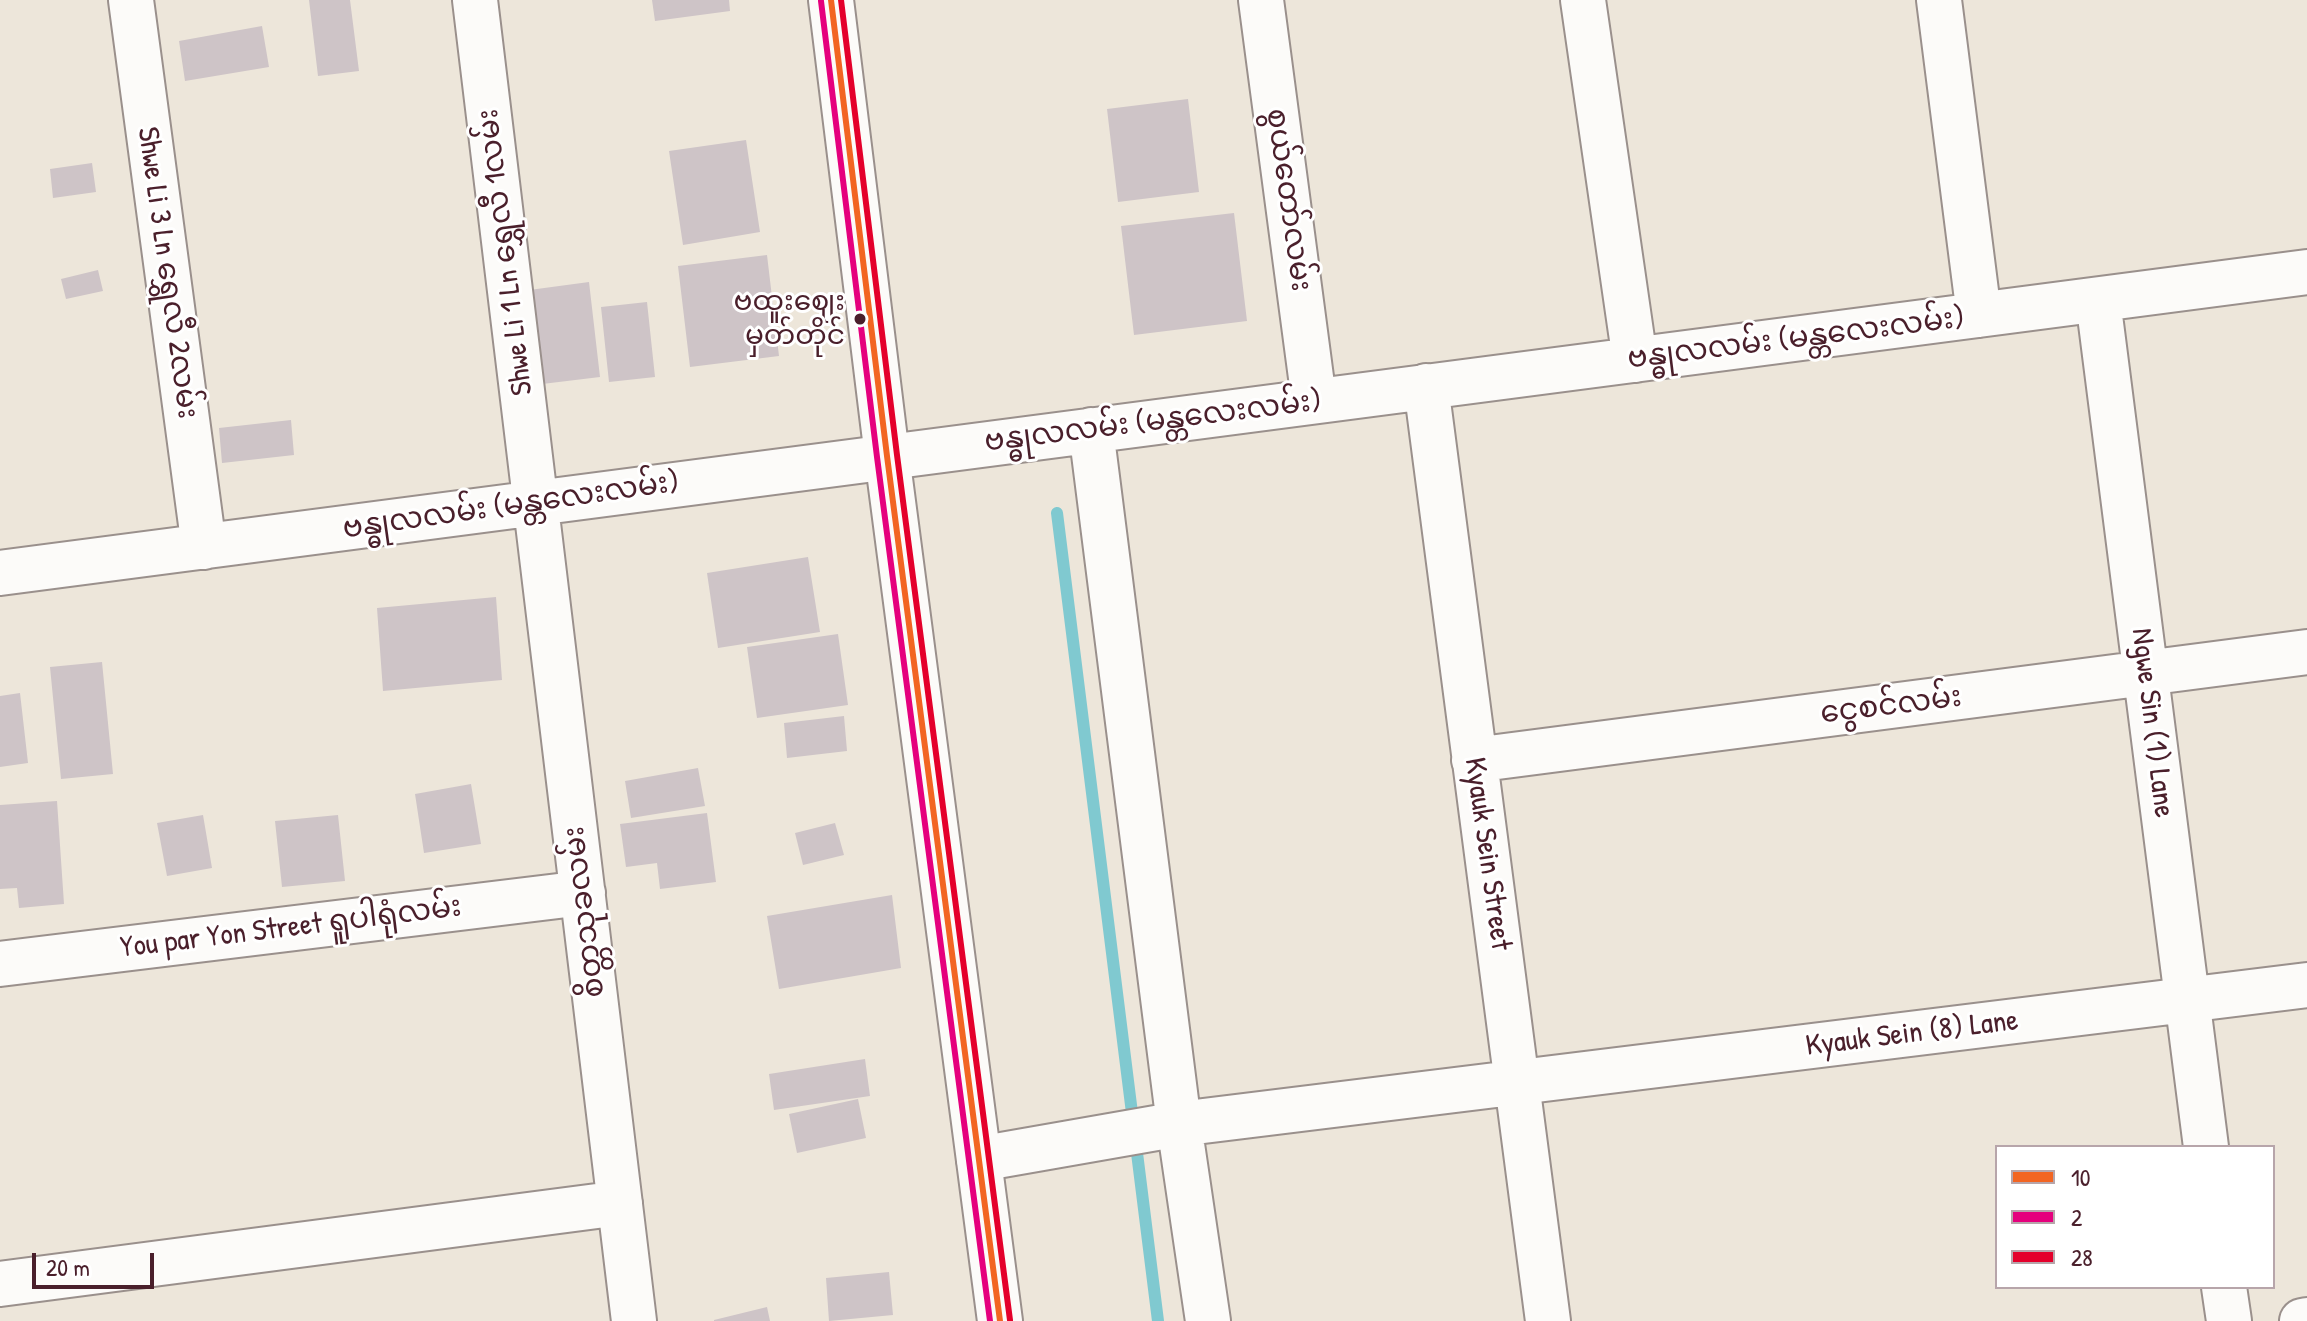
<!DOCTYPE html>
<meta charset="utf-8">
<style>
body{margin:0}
#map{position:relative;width:2307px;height:1321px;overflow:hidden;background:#ede6da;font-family:"Patrick Hand",sans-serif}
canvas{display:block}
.legend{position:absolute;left:1995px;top:1145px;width:280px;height:144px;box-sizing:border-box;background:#fff;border:2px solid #b7a5aa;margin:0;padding:10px 14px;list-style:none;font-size:24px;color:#4a1f2b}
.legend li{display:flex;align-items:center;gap:16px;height:40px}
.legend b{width:40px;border:2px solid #b7a5aa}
.scale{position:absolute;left:32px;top:1253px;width:122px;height:36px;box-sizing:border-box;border:4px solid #4a1f2b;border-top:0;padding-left:10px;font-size:24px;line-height:28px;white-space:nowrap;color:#4a1f2b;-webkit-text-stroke:6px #fff;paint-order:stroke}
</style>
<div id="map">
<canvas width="2307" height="1321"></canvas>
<ul class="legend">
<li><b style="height:10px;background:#f26522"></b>10</li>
<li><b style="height:10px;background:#e5007d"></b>2</li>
<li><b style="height:10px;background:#e4002b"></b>28</li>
</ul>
<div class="scale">20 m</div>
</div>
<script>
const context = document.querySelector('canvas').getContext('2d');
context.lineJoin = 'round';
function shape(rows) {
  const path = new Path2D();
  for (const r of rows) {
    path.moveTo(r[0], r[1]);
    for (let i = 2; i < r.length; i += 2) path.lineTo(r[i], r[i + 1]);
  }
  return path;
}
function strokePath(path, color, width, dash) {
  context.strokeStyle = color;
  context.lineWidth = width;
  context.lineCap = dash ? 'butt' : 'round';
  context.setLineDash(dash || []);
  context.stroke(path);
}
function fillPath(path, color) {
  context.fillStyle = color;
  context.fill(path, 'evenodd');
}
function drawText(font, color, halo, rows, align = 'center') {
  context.font = font + ' "Patrick Hand","Noto Sans Myanmar",sans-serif';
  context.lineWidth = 6;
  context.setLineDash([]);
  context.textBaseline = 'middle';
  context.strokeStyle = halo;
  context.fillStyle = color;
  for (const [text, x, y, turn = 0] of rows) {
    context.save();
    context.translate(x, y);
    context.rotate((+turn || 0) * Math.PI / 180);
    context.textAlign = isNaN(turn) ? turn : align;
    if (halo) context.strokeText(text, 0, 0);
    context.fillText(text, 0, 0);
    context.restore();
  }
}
const stream = shape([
 [1057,513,1158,1321]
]);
const building = shape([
 [309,0,350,0,359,71,318,76],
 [652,0,729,0,730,11,655,21],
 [262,26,269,67,185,81,179,41],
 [1188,99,1199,192,1118,202,1107,109],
 [746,140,760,232,683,245,669,151],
 [92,163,96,192,53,198,50,169],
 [1234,213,1247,321,1134,335,1121,226],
 [767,255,779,356,690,367,678,266],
 [98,270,103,291,66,299,61,279],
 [589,282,600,377,534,385,522,291],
 [647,302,655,377,609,382,601,307],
 [291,420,294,455,222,463,219,428],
 [808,557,820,632,718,648,707,573],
 [496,597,502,680,383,691,377,608],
 [838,634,848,705,757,718,747,647],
 [102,662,113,774,61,779,50,667],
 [20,693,28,763,0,767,0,696],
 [844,716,847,751,787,758,784,723],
 [698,768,705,806,631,818,625,781],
 [471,784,481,844,424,853,415,794],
 [57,801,64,904,19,908,17,888,0,889,0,805],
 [707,813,716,882,660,889,657,863,626,867,620,824],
 [203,815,212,868,167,876,157,823],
 [338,815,345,881,282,887,275,821],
 [835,823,844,855,803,865,795,833],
 [892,895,901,968,779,989,767,916],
 [865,1059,870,1096,774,1110,769,1074],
 [858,1099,866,1138,797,1153,789,1114],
 [889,1272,893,1315,829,1321,826,1278],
 [767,1307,770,1321,714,1321,714,1320]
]);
const minor = shape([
 [131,0,204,547],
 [475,0,634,1321],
 [1261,0,1314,400],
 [1583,0,1635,360],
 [1939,0,1979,315],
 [2098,300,2206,1147],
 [1426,386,1548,1321],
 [1091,430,1179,1124,1208,1321],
 [0,573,2307,272],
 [1474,760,2307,652],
 [0,964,583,893],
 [979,1159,1179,1124,2307,985],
 [0,1284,620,1203],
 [2224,1287,2229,1321],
 [2302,1321,2307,1320]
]);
const major = shape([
 [831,0,887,456,1000,1321]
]);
const bus1 = shape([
 [831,0,887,456,1000,1321]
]);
const bus2 = shape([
 [821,1,877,457,990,1321]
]);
const bus3 = shape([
 [841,0,897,455,1010,1320]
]);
const markers = [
 [860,319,7,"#4a1f2b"]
];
const busNames = [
 ["ဗထူးဈေး",845,303],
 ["မှတ်တိုင်",845,337]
];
const streetNames = [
 ["စွယ်တော်လမ်း",1288,200,82],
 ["Shwe Li 1 Ln ရွှေလီ 1လမ်း",506,252,-97],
 ["Shwe Li 3 Ln ရွှေလီ 2လမ်း",167,273,82],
 ["ဗန္ဓုလလမ်း (မန္တလေးလမ်း)",1796,339,-7],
 ["ဗန္ဓုလလမ်း (မန္တလေးလမ်း)",1153,422,-7],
 ["ဗန္ဓုလလမ်း (မန္တလေးလမ်း)",511,506,-8],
 ["ငွေစင်လမ်း",1891,706,-7],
 ["Ngwe Sin (1) Lane",2152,723,83],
 ["Kyauk Sein Street",1487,854,82],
 ["စိတ္တသုခလမ်း",585,912,-97],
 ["You par Yon Street ရူပါရုံလမ်း",291,928,-7],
 ["Kyauk Sein (8) Lane",1912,1034,-7]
];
strokePath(stream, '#80c9d0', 12);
fillPath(building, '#cec4c7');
strokePath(minor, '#9a908c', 48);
strokePath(major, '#9a908c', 48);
strokePath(minor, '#fcfbf9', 44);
strokePath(major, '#fcfbf9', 44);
strokePath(bus1, '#f26522', 6);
strokePath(bus2, '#e5007d', 6);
strokePath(bus3, '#e4002b', 6);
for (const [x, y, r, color] of markers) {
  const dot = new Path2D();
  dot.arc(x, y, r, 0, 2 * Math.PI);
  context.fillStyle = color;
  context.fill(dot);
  strokePath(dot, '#fff', 3);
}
drawText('28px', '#4a1f2b', '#fff', busNames, 'right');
drawText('30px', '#4a1f2b', '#fff', streetNames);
</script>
